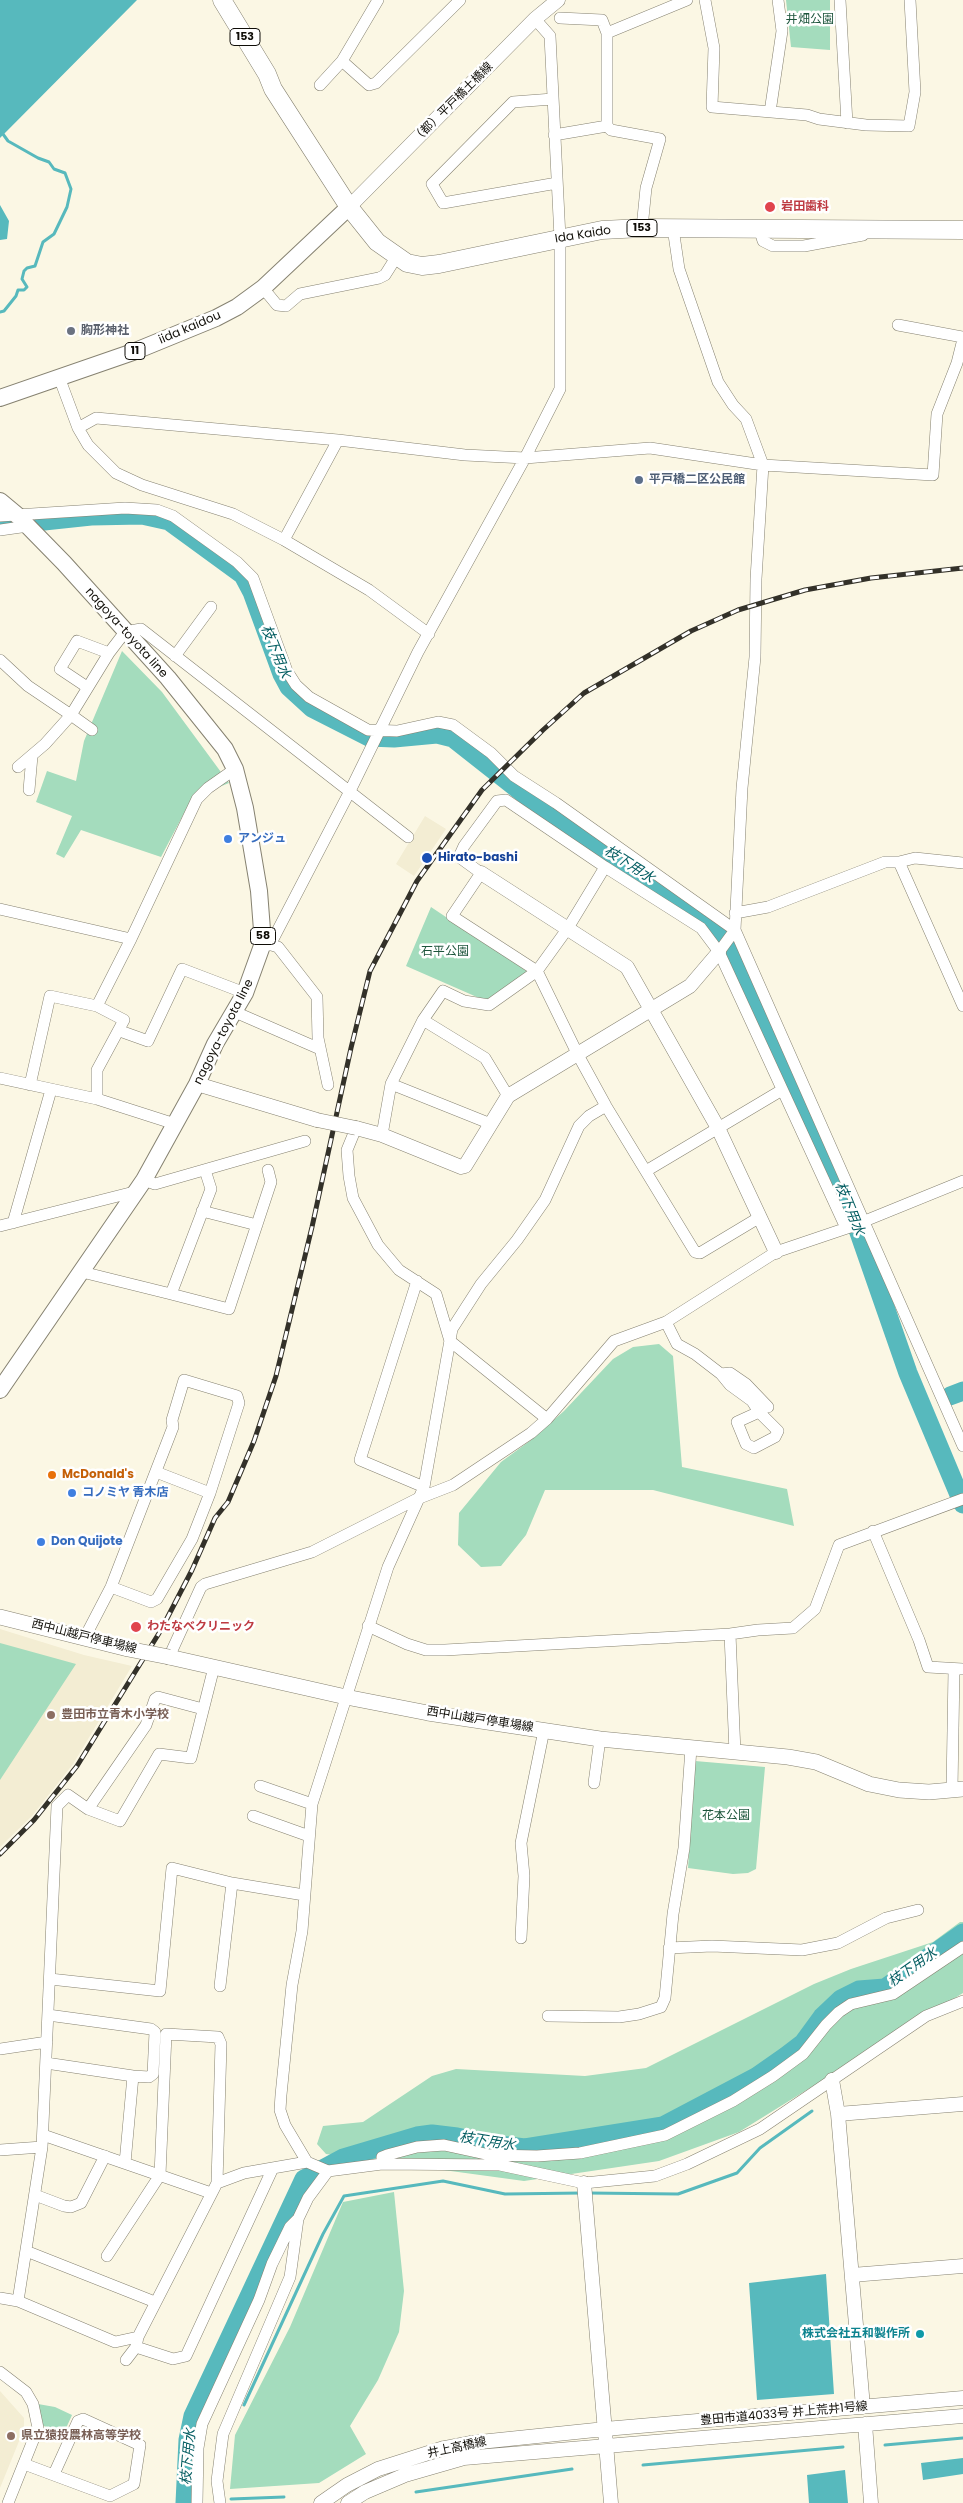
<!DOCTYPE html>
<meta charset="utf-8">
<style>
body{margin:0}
canvas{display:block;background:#fbf7e4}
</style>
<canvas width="963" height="2503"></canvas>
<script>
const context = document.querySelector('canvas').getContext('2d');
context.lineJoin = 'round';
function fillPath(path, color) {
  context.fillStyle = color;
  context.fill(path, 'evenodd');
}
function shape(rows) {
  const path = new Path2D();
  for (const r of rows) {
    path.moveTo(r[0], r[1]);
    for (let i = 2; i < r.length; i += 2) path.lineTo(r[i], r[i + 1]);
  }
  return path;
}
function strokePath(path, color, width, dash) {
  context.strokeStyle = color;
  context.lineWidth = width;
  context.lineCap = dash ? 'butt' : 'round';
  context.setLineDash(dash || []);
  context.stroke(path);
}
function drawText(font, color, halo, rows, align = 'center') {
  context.font = font + ' Poppins,"Noto Sans JP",sans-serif';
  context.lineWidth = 5;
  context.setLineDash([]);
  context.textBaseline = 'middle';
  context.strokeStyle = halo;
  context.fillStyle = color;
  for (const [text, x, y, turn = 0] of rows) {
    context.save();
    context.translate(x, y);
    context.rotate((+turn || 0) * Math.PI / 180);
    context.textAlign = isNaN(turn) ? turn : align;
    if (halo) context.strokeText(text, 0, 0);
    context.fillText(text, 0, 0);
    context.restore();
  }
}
const built = shape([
 [425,816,446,829,414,876,396,864],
 [0,1629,84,1655,132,1666,73,1764,32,1816,0,1847],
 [0,2391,24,2418,24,2429,0,2488]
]);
const green = shape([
 [786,0,830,0,830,50,791,47],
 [122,651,162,692,229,783,192,798,161,857,81,830,64,858,56,854,72,816,36,802,47,771,76,781,84,741],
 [431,907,528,972,486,1001,406,966],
 [659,1344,673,1356,682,1467,787,1489,794,1526,653,1490,545,1490,526,1535,501,1566,481,1567,458,1545,459,1513,501,1462,531,1440,564,1411,613,1359,633,1347],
 [0,1643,76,1664,0,1780],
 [695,1761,765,1767,756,1869,748,1873,733,1874,688,1868],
 [960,1922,963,1922,963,1993,739,2132,659,2161,524,2181,326,2154,317,2144,323,2126,363,2122,432,2076,456,2069,585,2076,646,2068,814,1984,851,1969,933,1942],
 [394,2192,404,2291,399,2332,378,2380,350,2426,366,2454,319,2483,230,2489,235,2435,290,2327,343,2202],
 [38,2404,55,2407,72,2415,63,2435,42,2425]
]);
const water = shape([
 [0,0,137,0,0,138],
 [0,205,9,221,7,239,0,240],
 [826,2274,834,2394,757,2400,749,2283],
 [963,2458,963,2474,923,2480,921,2463],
 [845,2470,848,2503,809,2503,807,2475]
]);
const stream = shape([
 [0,130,8,141,38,158,49,162,54,169,65,173,71,189,67,207,54,234,43,242,35,266,27,268,24,271,22,279,27,287,24,290,18,290,16,296,4,311,0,312],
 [588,2193,678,2194,737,2173,760,2148,812,2111],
 [244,2405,323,2234,344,2196,443,2181,505,2194,582,2193],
 [885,2445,963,2438],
 [643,2465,843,2447],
 [416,2492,572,2469],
 [231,2499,284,2497]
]);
const river = shape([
 [44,521,91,516,142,515,169,521,243,575,252,592,282,674,289,687,312,708,369,737,394,738,437,734,453,738,552,816,706,916,721,931,739,960,855,1221,908,1373,963,1504],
 [0,522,7,522],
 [950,1396,963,1391],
 [185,2503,188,2440,193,2416,304,2179,343,2158,417,2136,432,2134,457,2137,491,2144,525,2148,663,2126,756,2077,786,2056,803,2043,822,2017,841,1999,859,1990,885,1988,963,1933]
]);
const minor = shape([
 [705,0,714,48,712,107,807,115,819,119,866,125,909,126,915,92,910,0],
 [840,0,847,123],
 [560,18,602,20,607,33,607,126,611,130,660,139,646,188,642,228],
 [607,33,687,0],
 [342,61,369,85,376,83,460,0],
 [320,85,342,61,378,0],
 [553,99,513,102,432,184,443,203,557,183],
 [770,112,782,31,778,0],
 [554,135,607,126],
 [673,228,679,269,718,382,733,405,746,419,763,465,756,579,755,657,742,788,735,930,963,1446],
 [759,228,763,241,773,246,804,246,863,235],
 [263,288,277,305,286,306,300,294,379,278,385,275,397,256],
 [898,325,963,337],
 [59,377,78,428,96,418,338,440,465,455,525,458,650,448,763,465,933,475,937,414,957,363,963,339],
 [78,428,88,445,116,473,142,485,233,514,284,540,369,590,429,634],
 [0,516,125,508,157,510,173,516,237,562,253,578,287,671,296,685,309,697,368,730,397,731,438,722,453,725,491,753,514,776,556,803,735,930],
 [0,530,28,526],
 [284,540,338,440],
 [175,656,211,607],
 [0,660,28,686,71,715,109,653,125,632,141,629,408,837],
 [87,687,60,669,77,641,109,653],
 [18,767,45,744,71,715,92,730],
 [29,790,32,756],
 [899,862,963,1006],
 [0,909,131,939,97,1006],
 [735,913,768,907,885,862,899,862,915,858,963,863],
 [131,939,197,799,208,788,235,769],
 [265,943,278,947,317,997,318,1038,328,1085],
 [270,945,349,793,418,652,525,458,560,389,560,238,550,36,535,19],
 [719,952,735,930],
 [235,1012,320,1049],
 [423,1020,443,991,464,1001,489,1005,537,971,568,928,605,867],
 [120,1031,148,1041,182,969,245,993],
 [0,1078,97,1099,175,1124],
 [391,1084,491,1124],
 [30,1085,50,996,97,1006,124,1020,97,1070,97,1099],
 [606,1106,589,1116,579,1126,545,1200,517,1240,481,1284,452,1329,424,1487,388,1567,312,1804,302,1931,292,1985,281,2095,280,2110,285,2125,307,2162,328,2171,382,2164,500,2165,584,2183,655,2176,687,2164,760,2129,926,2016,963,2001],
 [356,1128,347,1150,349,1176,353,1198,378,1245,399,1270,436,1294,450,1341,547,1419],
 [382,1135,391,1084,423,1020,485,1058,508,1096],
 [646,1171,782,1090],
 [144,1180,155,1184,305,1141],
 [202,1211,257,1225],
 [760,1217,700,1253,695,1252,606,1106,578,1055,537,971,452,916,481,873,459,857,464,846,497,801,506,800,605,867,701,928,719,952,846,1228],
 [13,1223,51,1090],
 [0,1226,134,1192],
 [82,1272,171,1294,211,1189,205,1170],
 [417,1281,360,1460,424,1487],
 [171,1294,229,1309,271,1182,268,1170],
 [666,1322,677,1344,695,1354,721,1374,730,1385,752,1401,759,1412,737,1422,746,1444,754,1448,775,1437,778,1431,759,1412],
 [721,1374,730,1373,746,1384,768,1407],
 [873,1531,919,1640,928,1667,963,1669],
 [111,1587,151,1602,157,1599,192,1539,210,1493],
 [368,1626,407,1644,426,1650,445,1650,730,1634,758,1630,793,1628,815,1609,839,1545,963,1499],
 [730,1634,735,1753],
 [85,1637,111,1587,173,1427,172,1420,184,1380,237,1396,239,1403,210,1493,156,1472],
 [169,1657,201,1587,205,1584,312,1552,417,1499,453,1485,531,1433,547,1419,614,1341,666,1322,776,1252,850,1227,963,1181],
 [594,1783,600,1739],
 [260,1786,312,1804],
 [952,1789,954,1670],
 [88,1809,146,1725,155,1699,158,1697,203,1709],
 [253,1816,309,1836],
 [521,1938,524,1876,521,1843,544,1730],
 [669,1948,712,1946,802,1950,838,1943,886,1918,918,1910],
 [50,1979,160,1991,172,1868,232,1883,304,1895],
 [220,1986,232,1883],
 [548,2016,619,2017,639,2014,661,2007,665,1998,673,1914,684,1848,691,1748],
 [0,2049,47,2042],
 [46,2063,133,2076,149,2077,153,2074,155,2032,151,2029,48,2015],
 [43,2135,211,2193],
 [0,2150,42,2147],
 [125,2163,133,2076],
 [382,2164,382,2157,387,2155,417,2147,444,2145,490,2155,537,2156,580,2153,665,2135,733,2101,773,2076,803,2054,826,2025,839,2012,851,2004,893,1994,963,1947],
 [217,2183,244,2173,307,2162],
 [35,2195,64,2206,71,2207,81,2203,105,2156],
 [26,2251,155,2302],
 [0,2298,18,2301,115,2342,138,2337,217,2183,221,2044,218,2037,166,2034,160,2175,107,2256],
 [18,2301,42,2147,57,1806,68,1795,88,1809,120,1821,159,1754,191,1758,214,1667],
 [138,2337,136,2347,173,2359,186,2356,273,2168],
 [126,2360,136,2347],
 [0,2372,26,2392,33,2404,38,2428,8,2503],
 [24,2464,110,2496,134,2484,140,2445,83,2419,78,2421,54,2474],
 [197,2503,198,2448,202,2424,259,2300,272,2264,290,2227,297,2220],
 [220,2503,217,2481,223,2434,290,2277,298,2219,308,2198,328,2171]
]);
const tertiary = shape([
 [349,207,535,19,558,0],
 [481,873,627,967,718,1128,776,1252],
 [197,1084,317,1120],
 [356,1128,382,1135,461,1167,465,1166,508,1096,690,986,719,952],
 [832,2080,838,2114,863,2407],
 [838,2114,963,2104],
 [584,2183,611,2503],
 [852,2275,963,2266],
 [865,2424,871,2503],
 [321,2503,347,2485,378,2469,444,2448,470,2443,605,2429,963,2398],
 [348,2503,365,2492,405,2475,464,2458,963,2416]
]);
const secondary = shape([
 [0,1617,128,1649],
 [169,1657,346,1697,428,1713,600,1739,788,1757,816,1762,869,1784,899,1790,929,1792,963,1789]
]);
const primary = shape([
 [0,398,133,352,216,318,237,307,263,288,349,207],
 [0,501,18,516,64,563,168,678,225,749,235,769,245,808,259,891,263,943,245,993,215,1044,197,1084,144,1180,0,1390]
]);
const trunk = shape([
 [222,0,267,74,273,89,349,207,377,242,407,263,422,266,439,264,602,230,642,228,963,230]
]);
const rail = shape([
 [0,1854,34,1820,77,1766,161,1630,192,1570,215,1518,228,1502,254,1441,276,1376,312,1227,351,1048,370,971,417,881,482,790,543,730,584,693,691,631,738,610,805,590,871,578,963,568]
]);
const tertiaryBridge = shape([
 [317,1120,356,1128]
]);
const secondaryBridge = shape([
 [128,1649,169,1657]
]);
const markers = [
 [770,207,6,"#e0444e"],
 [71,331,5,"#6b7280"],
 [639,480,5,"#5c6f8a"],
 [228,839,5,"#3f7fe0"],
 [427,858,6,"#1a4fb4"],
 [52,1475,5,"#e8710a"],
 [72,1493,5,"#3f7fe0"],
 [41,1542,5,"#3f7fe0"],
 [136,1627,6,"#e0444e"],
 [51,1715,5,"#8d6e63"],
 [920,2334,5,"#0f9aa8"],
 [11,2436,5,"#8d6e63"]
];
const shields = [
 [245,37,30],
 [642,228,30],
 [135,351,20],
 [263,936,25]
];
const shieldNames = [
 ["153",245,37],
 ["153",642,228],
 ["11",135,351],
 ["58",263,936]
];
const parkNames = [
 ["井畑公園",810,20],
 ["石平公園",445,952],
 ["花本公園",726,1816]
];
const streetNames = [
 ["（都）平戸橋土橋線",453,103,-45],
 ["Ida Kaido",583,235,-9],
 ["iida kaidou",190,328,-23],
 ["nagoya-toyota line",126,633,48],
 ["nagoya-toyota line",224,1032,-63],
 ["西中山越戸停車場線",84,1637,14],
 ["西中山越戸停車場線",480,1720,9],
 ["豊田市道4033号 井上荒井1号線",784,2414,-5],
 ["井上高橋線",457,2448,-12]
];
const healthNames = [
 ["岩田歯科",781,207],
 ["わたなべクリニック",147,1627]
];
const worshipNames = [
 ["胸形神社",81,331]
];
const serviceNames = [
 ["平戸橋二区公民館",649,480]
];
const shopNames = [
 ["アンジュ",238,839],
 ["コノミヤ 青木店",82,1493],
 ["Don Quijote",51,1542]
];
const transitNames = [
 ["Hirato-bashi",438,858]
];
const foodNames = [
 ["McDonald's",62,1475]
];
const educationNames = [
 ["豊田市立青木小学校",61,1715],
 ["県立猿投農林高等学校",21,2436]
];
const cultureNames = [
 ["株式会社五和製作所",910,2334]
];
const waterNames = [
 ["枝下用水",275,652,68],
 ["枝下用水",629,865,33],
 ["枝下用水",849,1209,68],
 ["枝下用水",913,1968,-35],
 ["枝下用水",487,2142,9],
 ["枝下用水",189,2457,-85]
];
fillPath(built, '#f3edd3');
fillPath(green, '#a4dcbd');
fillPath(water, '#57b9bd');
strokePath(stream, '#57b9bd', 3);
strokePath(river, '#57b9bd', 19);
strokePath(minor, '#868271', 12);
strokePath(tertiary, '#868271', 15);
strokePath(secondary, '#868271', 16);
strokePath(primary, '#868271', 18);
strokePath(trunk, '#868271', 19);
strokePath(minor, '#fff', 11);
strokePath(tertiary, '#fff', 14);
strokePath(secondary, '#fff', 15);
strokePath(primary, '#fff', 16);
strokePath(trunk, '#fff', 18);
strokePath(rail, '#333129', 5);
strokePath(rail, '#fff', 3, [9]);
strokePath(tertiaryBridge, '#868271', 15, []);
strokePath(secondaryBridge, '#868271', 16, []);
strokePath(tertiaryBridge, '#fff', 14);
strokePath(secondaryBridge, '#fff', 15);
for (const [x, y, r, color] of markers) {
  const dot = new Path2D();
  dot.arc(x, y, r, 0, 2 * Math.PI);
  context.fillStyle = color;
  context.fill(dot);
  strokePath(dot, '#fff', 2);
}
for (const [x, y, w] of shields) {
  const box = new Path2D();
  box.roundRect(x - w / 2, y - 8.5, w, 17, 4);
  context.fillStyle = '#fff';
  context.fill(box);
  strokePath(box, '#0f0d07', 1);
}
drawText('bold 11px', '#0f0d07', null, shieldNames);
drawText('12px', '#1d553c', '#fff', parkNames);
drawText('12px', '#0f0d07', '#fff', streetNames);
drawText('bold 12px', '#be3a42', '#fff', healthNames, 'left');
drawText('bold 12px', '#5b616d', '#fff', worshipNames, 'left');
drawText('bold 12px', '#4e5e75', '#fff', serviceNames, 'left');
drawText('bold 12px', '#366cbe', '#fff', shopNames, 'left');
drawText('bold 12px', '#164399', '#fff', transitNames, 'left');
drawText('bold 12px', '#c56008', '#fff', foodNames, 'left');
drawText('bold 12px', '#785e54', '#fff', educationNames, 'left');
drawText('bold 12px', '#0d838f', '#fff', cultureNames, 'right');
drawText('italic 14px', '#055e62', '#fff', waterNames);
</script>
